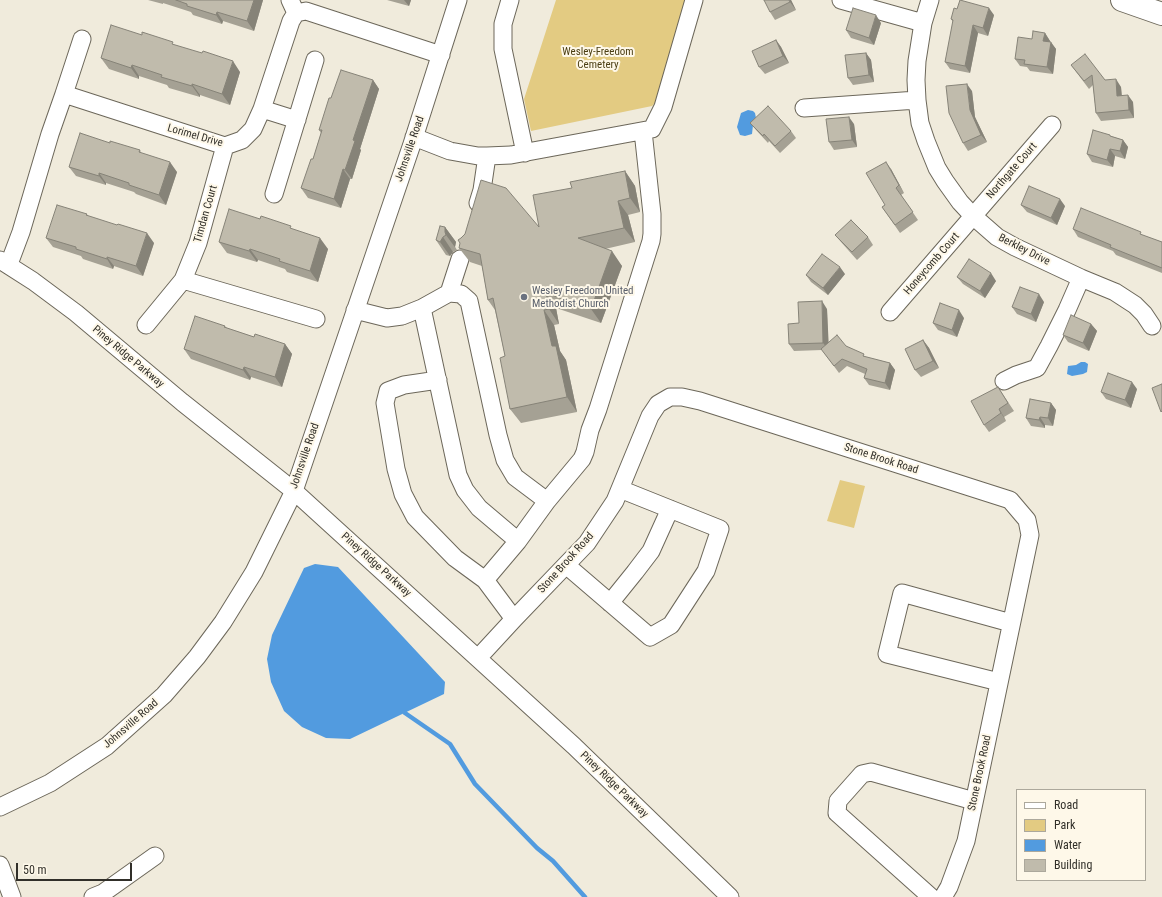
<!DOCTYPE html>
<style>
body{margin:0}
#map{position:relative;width:1162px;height:897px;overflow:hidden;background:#f0ebdc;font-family:"Roboto Condensed",sans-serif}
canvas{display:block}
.legend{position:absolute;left:1016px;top:789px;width:130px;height:92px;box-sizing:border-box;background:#fef8e9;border:1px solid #aca89c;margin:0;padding:5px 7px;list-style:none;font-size:12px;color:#312f29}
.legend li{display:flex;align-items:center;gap:8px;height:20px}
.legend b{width:20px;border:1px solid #aca89c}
.scale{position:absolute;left:16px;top:863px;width:116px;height:18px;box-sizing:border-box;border:2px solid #312f29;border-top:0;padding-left:5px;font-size:12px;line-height:14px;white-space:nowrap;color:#312f29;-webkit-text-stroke:3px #fef8e9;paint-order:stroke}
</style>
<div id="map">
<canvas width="1162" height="897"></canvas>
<ul class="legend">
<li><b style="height:5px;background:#fff"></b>Road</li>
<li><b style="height:11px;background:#e3cb82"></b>Park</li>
<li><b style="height:11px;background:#529bdf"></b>Water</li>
<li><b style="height:11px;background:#c0bbac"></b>Building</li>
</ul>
<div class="scale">50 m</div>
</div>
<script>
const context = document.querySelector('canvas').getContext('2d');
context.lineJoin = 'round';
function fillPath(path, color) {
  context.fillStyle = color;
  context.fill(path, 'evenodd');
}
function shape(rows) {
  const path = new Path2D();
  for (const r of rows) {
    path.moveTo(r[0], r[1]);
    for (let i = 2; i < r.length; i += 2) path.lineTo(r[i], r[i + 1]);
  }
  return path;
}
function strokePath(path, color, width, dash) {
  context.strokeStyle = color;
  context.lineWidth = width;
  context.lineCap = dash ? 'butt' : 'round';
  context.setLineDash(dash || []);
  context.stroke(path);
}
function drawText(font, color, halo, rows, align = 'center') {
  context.font = font + ' "Roboto Condensed",sans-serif';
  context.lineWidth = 4;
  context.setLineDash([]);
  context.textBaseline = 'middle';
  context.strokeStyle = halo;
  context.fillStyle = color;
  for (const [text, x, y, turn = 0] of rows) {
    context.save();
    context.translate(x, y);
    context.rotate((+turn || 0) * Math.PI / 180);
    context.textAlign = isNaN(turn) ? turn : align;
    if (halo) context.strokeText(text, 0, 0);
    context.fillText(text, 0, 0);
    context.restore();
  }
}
const green = shape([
 [556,0,688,0,659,99,652,106,531,131,524,99],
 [840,480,865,486,854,528,827,521]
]);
const water = shape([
 [748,110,753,111,755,113,756,118,753,125,752,134,745,136,740,135,737,127,741,113],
 [1081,362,1085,362,1088,364,1087,372,1083,374,1072,376,1067,374,1068,366,1076,365],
 [315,564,338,567,445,682,444,694,350,739,326,738,302,727,284,711,271,682,267,659,272,635,304,568]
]);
const stream = shape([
 [405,713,450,744,475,784,537,848,553,861,585,897]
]);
const minor = shape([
 [290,0,296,13],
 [510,0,503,24,503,49,525,153],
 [841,0,923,23],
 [930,0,923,23,917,61,916,80,917,100,920,123,926,141,937,168,945,181,960,202,973,216,997,237,1015,247,1081,278,1115,292,1135,305,1144,314,1152,326],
 [64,94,82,39],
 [804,108,917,100],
 [262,109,297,120],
 [414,137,450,151,478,156,487,156,511,155,652,129,663,107,694,0],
 [274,194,315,60],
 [478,203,482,190,487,156],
 [0,260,33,281,76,313,182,402,294,491,574,746,730,897],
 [9,264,21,232,50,134,64,94,225,146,242,140,253,129,262,109,291,21,296,13,306,11,441,55],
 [183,280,316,319],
 [449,293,460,259],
 [422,308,458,475,465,490,479,508,518,541],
 [355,310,387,318,402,316,422,308,449,293,461,294,469,301,498,435,505,460,515,477,547,501],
 [890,312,1052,125],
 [146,325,183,280,198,243,225,146],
 [438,380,404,385,388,391,385,403,396,469,403,494,415,517,455,558,485,580],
 [1004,381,1016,375,1037,368,1049,346,1067,310,1081,278],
 [566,565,650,637,671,625,706,571,720,529,620,489],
 [610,603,635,572,651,551,670,509],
 [514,619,485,580,518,541,547,501,582,459,585,452,590,430,598,409,651,241,652,234,652,214,643,131],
 [478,658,514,619,587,543,615,501,650,416,658,404,670,397,682,397,700,401,1010,500,1027,520,1030,535,966,841,949,887,943,897],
 [999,682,887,654,902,593,1011,623],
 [0,807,50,783,107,746,164,695,197,657,223,622,254,572,294,491,412,144,458,0],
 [0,865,12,897],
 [93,897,103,893,155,856],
 [931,897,837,813,838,801,862,774,871,772,974,801]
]);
const major = shape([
 [1122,0,1162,14]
]);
const wall = shape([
 [148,0,263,0,254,31,223,21,222,24,193,15,191,12,163,3,163,4],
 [387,0,411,0,409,6],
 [791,0,796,10,775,20,770,12],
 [957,9,994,15,988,36,978,33,970,73,950,69,945,62,953,22,951,19],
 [881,23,874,45,851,38,846,30],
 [1045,33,1050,41,1050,42,1056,49,1053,74,1030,71,1027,67,1020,66,1015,59,1032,39],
 [776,40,781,47,789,63,765,74,759,67],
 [175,45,240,72,230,105,200,95,200,97,169,88,167,85,139,76,139,79,109,69,101,58],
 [866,53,871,60,874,82,853,85,848,78],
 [1071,65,1105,80,1121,87,1122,96,1133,102,1134,118,1101,121,1096,113,1093,85,1089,89],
 [373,80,379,89,360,149,361,150,352,179,350,179,341,208,308,198,301,188,313,159,321,133,319,130,331,98],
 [972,91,975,117,987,142,968,151,963,143],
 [750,123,791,131,796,138,780,153,769,141,768,143,756,130],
 [854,124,857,147,834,150,829,142],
 [1111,136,1123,140,1128,147,1125,159,1115,156,1113,167,1092,162,1087,154],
 [110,143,140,150,141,153,177,172,166,205,136,194,134,192,106,183,106,185,76,176,69,167],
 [891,169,904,193,901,195,918,220,900,233,882,207,885,205],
 [625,171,635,186,640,212,628,215,635,242,605,249,622,266,601,323,556,308,559,324,554,325,560,351,566,360,577,412,521,423,510,409,505,356,495,310,488,300,482,266,470,262,459,248,539,227,572,188],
 [1021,205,1065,206,1057,225,1027,212],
 [87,214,88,216,154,243,143,276,114,266,113,269,83,259,81,256,53,247,46,238],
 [445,227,456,242,455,247,457,250,453,252,450,256,446,255,436,240],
 [293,229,328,249,318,282,287,272,285,269,258,260,257,262,227,253,219,242],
 [1073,229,1142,235,1162,242,1162,273,1116,255,1113,251,1078,237],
 [835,235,868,237,873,245,857,260,841,242],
 [845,274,828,295,811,282,806,275],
 [957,277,996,281,985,298,963,284],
 [1044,302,1036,322,1017,314,1012,307],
 [827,309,828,342,846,346,866,357,890,363,895,370,890,390,869,385,864,378,865,374,847,366,839,373,822,350,794,351,789,344,799,323],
 [964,318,957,337,938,330,933,323],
 [1091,324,1097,331,1089,351,1068,342,1063,335],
 [225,326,227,328,254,337,285,344,292,354,282,387,251,377,250,380,191,359,184,349],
 [923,340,929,348,939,368,921,377,915,370],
 [998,387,1014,411,1004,417,1006,421,989,432,984,425],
 [1137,389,1131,408,1106,399,1101,392],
 [1051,403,1056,410,1053,426,1045,425,1045,428,1031,426,1026,418]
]);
const shadedWall = shape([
 [254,0,263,0,254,31,247,21],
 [404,0,411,0,409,6],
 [789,0,791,0,796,10,790,2],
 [989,8,994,15,988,36,983,28],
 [217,12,223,21,222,24,216,15],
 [876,15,881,23,874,45,869,38],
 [973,25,978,33,970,73,965,66],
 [1045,33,1050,41,1049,48,1043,41],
 [776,40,781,47,789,63,783,56],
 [1051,42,1056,49,1053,74,1047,67],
 [866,53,871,60,874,82,869,75],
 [233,61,240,72,230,105,222,94],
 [132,65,139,76,139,79,131,68],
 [1116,79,1121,87,1122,103,1117,96],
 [373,80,379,89,360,149,361,150,352,179,345,170,353,140],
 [192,84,200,95,200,97,192,86],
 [967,84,972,91,975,117,987,142,981,135,970,110],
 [1128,95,1133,102,1134,118,1129,110],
 [849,117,854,124,857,147,852,140],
 [1123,140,1128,147,1125,159,1120,151],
 [1110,149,1115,156,1113,167,1107,160],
 [170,162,177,172,166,205,159,195],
 [886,162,891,169,904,193,899,185],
 [343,169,350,179,341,208,334,199],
 [625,171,635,186,640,212,630,198],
 [99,173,106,183,106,185,99,176],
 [1060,199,1065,206,1057,225,1051,218],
 [618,201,628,215,635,242,624,228],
 [445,227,456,242,455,247,457,250,446,235,445,232],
 [147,233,154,243,143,276,136,266],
 [443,237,453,252,450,256,440,242],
 [320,238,328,249,318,282,310,271],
 [250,249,258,260,257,262,249,251],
 [612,251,622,266,601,323,591,309],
 [107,257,114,266,113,269,107,259],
 [840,267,845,274,828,295,823,288],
 [991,273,996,281,985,298,980,291],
 [546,293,556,308,559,324,549,309],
 [1039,294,1044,302,1036,322,1031,314],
 [822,301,827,309,829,350,823,343],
 [544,310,554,325,560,351,566,360,577,412,567,397,552,346],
 [959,310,964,318,957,337,952,330],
 [1091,324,1097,331,1089,351,1083,343],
 [923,340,929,348,939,368,933,361],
 [285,344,292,354,282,387,275,377],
 [890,363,895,370,890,390,885,383],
 [244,367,251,377,250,380,243,370],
 [1132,382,1137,389,1131,408,1125,400],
 [1051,403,1056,410,1053,426,1048,418],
 [999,409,1004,417,1006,421,1001,413],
 [1040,417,1045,425,1045,428,1039,420]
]);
const building = shape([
 [176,0,254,0,247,21,217,12,216,15,187,6,187,4,176,0],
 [764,0,789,0,790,2,770,12,764,0],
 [960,0,989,8,983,28,973,25,965,66,945,62,953,20,951,19,954,8,957,9,960,0],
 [853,8,876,15,869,38,846,30,853,8],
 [111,25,142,35,142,32,173,42,172,44,202,53,203,51,233,61,222,94,192,84,192,86,161,77,162,75,132,65,131,68,101,58,111,25],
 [1033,31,1045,33,1043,41,1051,42,1047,67,1024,64,1025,60,1015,59,1018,37,1032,39,1033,31],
 [776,40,783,56,759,67,752,51,776,40],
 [866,53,869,75,848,78,845,55,866,53],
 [1085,54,1105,80,1116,79,1117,96,1128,95,1129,110,1096,113,1092,75,1084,81,1071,65,1085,54],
 [341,70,373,80,353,140,355,141,345,170,343,169,334,199,301,188,311,159,313,159,322,130,319,130,329,98,331,98,341,70],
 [967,84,970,110,981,135,963,143,949,113,946,86,967,84],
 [768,106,791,131,775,146,764,134,763,136,750,123,768,106],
 [849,117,852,140,829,142,826,119,849,117],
 [1093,130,1110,135,1110,136,1123,140,1120,151,1110,149,1107,160,1087,154,1093,130],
 [80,133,110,143,110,141,140,150,139,152,170,162,159,195,129,185,129,183,99,173,99,176,69,167,80,133],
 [886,162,899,185,896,188,913,212,895,225,882,207,885,205,866,173,886,162],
 [625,171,630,198,618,201,624,228,578,238,612,251,591,309,546,293,549,309,544,310,552,346,556,346,567,397,510,409,500,358,505,356,493,298,488,300,480,254,459,248,460,243,458,240,461,238,465,234,481,180,506,188,539,227,533,195,572,188,570,182,625,171],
 [1029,186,1060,199,1051,218,1021,205,1029,186],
 [57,205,87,214,86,215,117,225,118,224,147,233,136,266,107,257,107,259,76,249,76,247,46,238,57,205],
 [1081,208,1141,232,1140,234,1162,242,1162,268,1110,247,1111,245,1073,229,1081,208],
 [229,209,260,219,261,216,291,226,290,228,320,238,310,271,279,261,280,259,250,249,249,251,219,242,229,209],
 [851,220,868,237,852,252,835,235,851,220],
 [440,226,445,227,445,232,446,235,443,237,440,242,436,240,440,226],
 [822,254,840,267,823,288,806,275,822,254],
 [969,259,991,273,980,291,957,277,969,259],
 [1020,287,1039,294,1031,314,1012,307,1020,287],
 [822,301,823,343,789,344,788,324,799,323,798,302,822,301],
 [940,303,959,310,952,330,933,323,940,303],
 [1071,315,1091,324,1083,343,1063,335,1071,315],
 [195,316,225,326,224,327,254,337,255,334,285,344,275,377,244,367,243,370,184,349,195,316],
 [837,335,846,346,864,354,863,356,890,363,885,383,864,378,867,369,842,359,834,366,821,349,837,335],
 [923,340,933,361,915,370,905,349,923,340],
 [1108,373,1132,382,1125,400,1101,392,1108,373],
 [1162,384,1162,411,1161,412,1152,388,1162,384],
 [998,387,1008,403,999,409,1001,413,984,425,971,401,998,387],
 [1030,399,1051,403,1048,418,1040,417,1039,420,1026,418,1030,399]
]);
const markers = [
 [524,297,4,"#6b7280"]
];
const parkNames = [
 ["Wesley-Freedom",598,52],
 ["Cemetery",598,65]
];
const streetNames = [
 ["Lorimel Drive",195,136,16],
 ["Johnsville Road",410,149,-71],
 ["Northgate Court",1012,171,-49],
 ["Timdan Court",206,214,-74],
 ["Berkley Drive",1024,250,27],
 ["Honeycomb Court",932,264,-49],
 ["Piney Ridge Parkway",128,357,40],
 ["Johnsville Road",305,456,-71],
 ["Stone Brook Road",881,459,18],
 ["Stone Brook Road",566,563,-48],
 ["Piney Ridge Parkway",376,565,42],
 ["Johnsville Road",131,724,-41],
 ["Stone Brook Road",980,773,-78],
 ["Piney Ridge Parkway",614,785,44]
];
const worshipNames = [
 ["Wesley Freedom United",532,291],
 ["Methodist Church",532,304]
];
fillPath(green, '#e3cb82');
fillPath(water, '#529bdf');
strokePath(stream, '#529bdf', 4.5);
strokePath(minor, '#6c675a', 19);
strokePath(major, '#6c675a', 24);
strokePath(minor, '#fff', 17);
strokePath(major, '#fff', 22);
fillPath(wall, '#a5a194');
fillPath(shadedWall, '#868378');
fillPath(building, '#c0bbac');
strokePath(building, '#868378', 1);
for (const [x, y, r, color] of markers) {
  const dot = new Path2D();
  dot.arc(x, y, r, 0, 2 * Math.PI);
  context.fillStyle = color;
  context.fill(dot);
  strokePath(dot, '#fef8e9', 1.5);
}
drawText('11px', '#4b3e13', '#fef8e9', parkNames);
drawText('11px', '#312f29', '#fef8e9', streetNames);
drawText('11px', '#5b616d', '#fef8e9', worshipNames, 'left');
</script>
